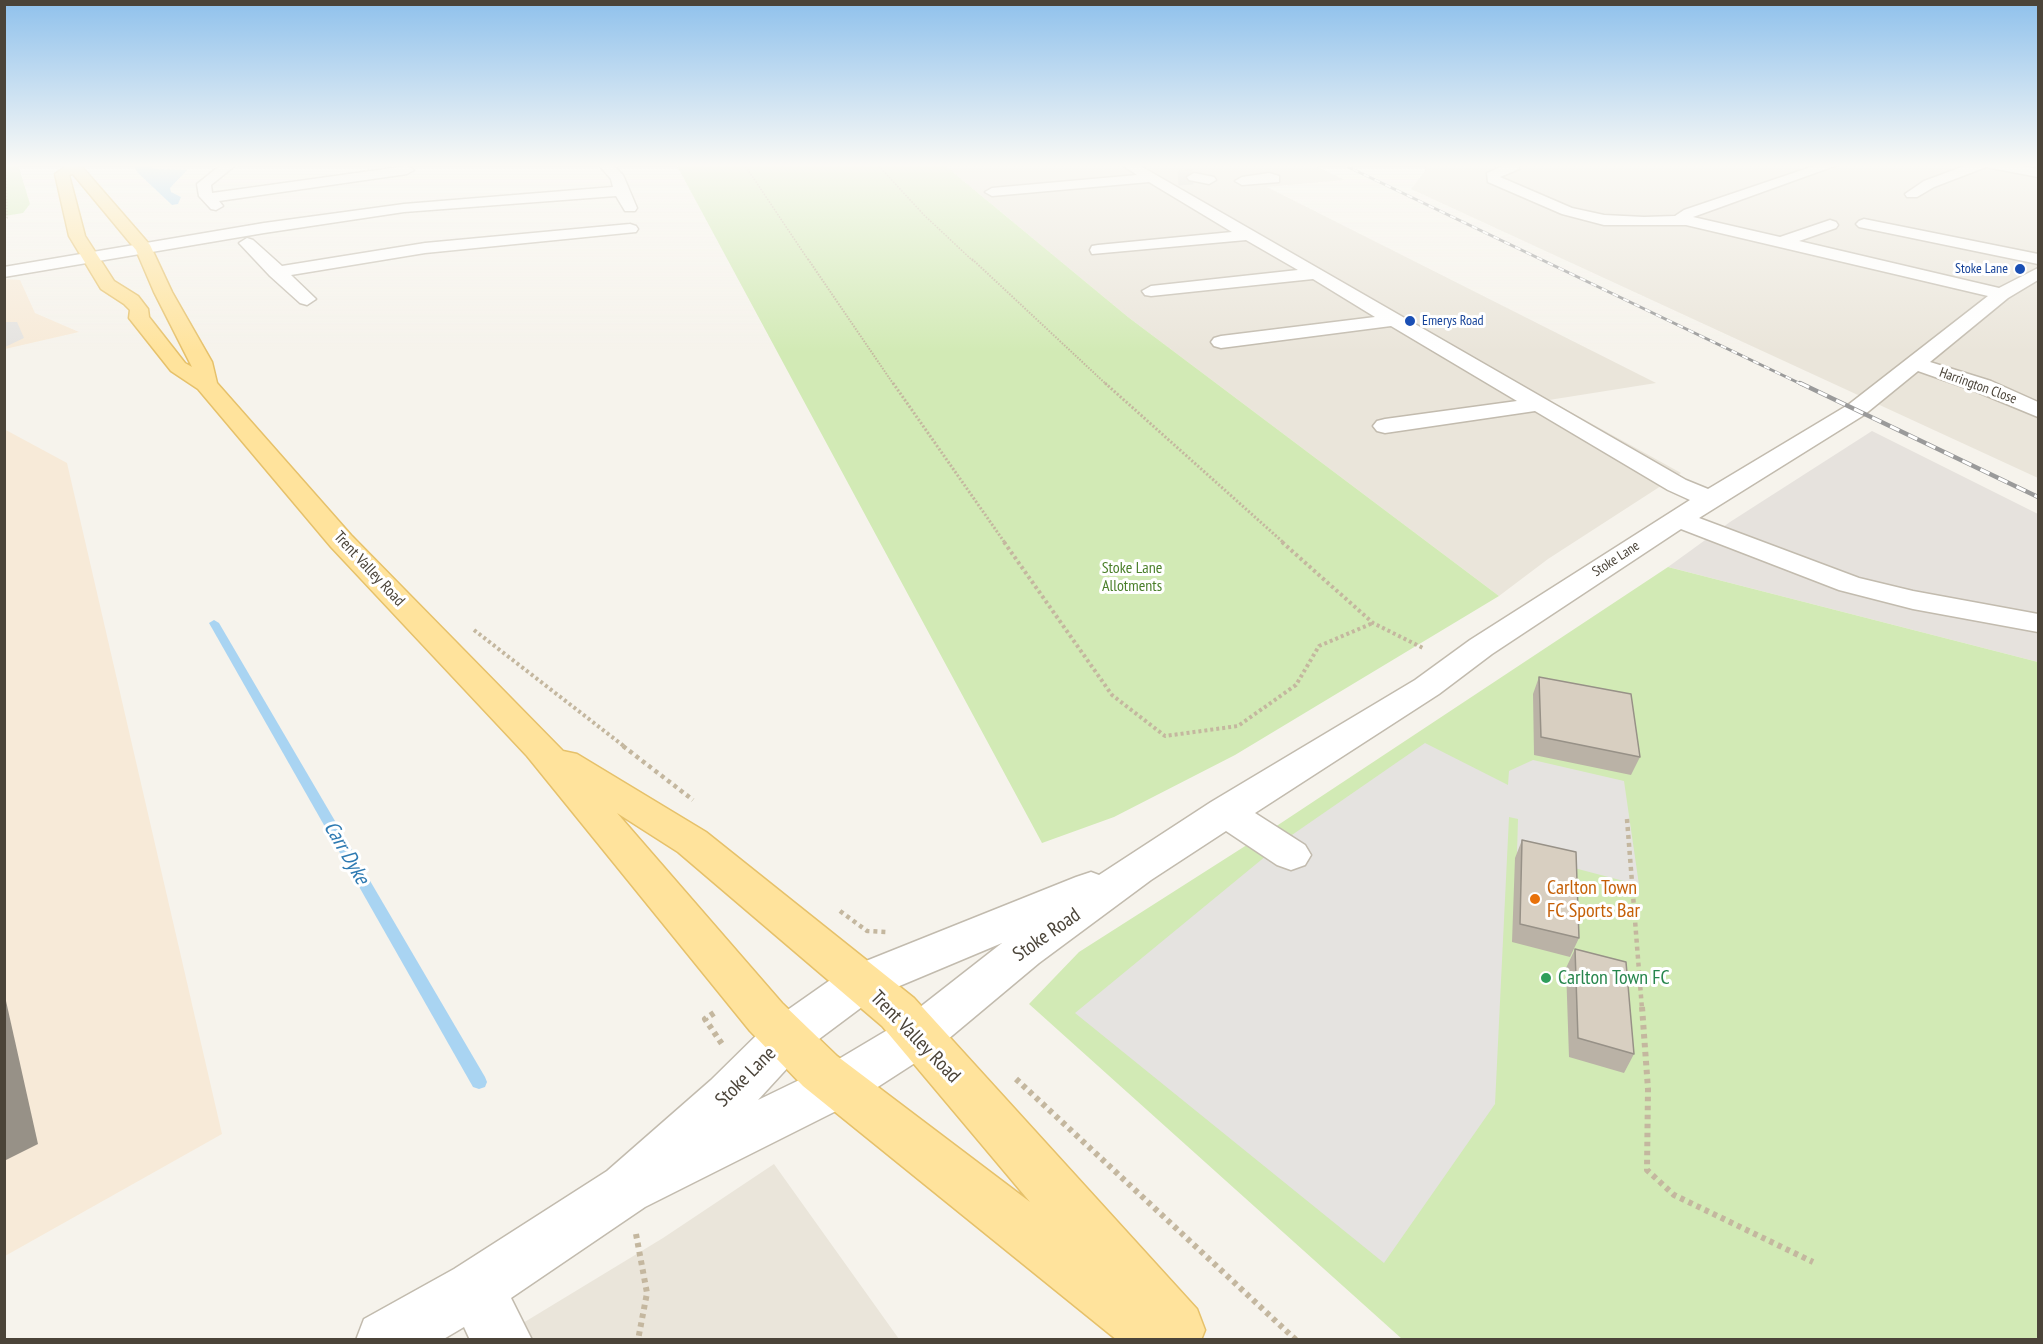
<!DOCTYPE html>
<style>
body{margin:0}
#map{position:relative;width:2043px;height:1344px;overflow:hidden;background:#f6f3ec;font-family:"PT Sans Narrow",sans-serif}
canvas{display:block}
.frame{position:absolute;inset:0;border:6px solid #4b4439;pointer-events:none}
</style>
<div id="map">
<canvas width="2043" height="1344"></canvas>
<div class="frame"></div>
</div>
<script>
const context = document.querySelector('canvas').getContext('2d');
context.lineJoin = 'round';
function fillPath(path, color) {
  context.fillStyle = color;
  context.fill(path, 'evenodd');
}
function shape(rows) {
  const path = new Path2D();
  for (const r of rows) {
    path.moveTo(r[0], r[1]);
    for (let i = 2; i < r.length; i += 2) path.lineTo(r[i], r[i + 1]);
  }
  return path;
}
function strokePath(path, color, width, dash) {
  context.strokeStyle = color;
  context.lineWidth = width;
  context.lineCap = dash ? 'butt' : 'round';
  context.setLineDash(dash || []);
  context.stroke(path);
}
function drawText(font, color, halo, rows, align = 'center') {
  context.font = font + ' "PT Sans Narrow",sans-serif';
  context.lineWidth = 6;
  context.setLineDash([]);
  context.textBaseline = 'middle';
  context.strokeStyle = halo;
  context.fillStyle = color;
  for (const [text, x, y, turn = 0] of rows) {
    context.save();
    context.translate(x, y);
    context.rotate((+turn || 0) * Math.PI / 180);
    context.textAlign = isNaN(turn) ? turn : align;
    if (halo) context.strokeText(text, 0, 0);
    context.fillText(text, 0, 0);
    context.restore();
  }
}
const residential = shape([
 [943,164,1311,164,1345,180,1267,187,1656,383,1549,400,1681,473,1548,559,1499,596,1128,317],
 [1426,164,1967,164,2038,177,2038,478,1411,189,1425,171],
 [774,1164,899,1339,495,1340,663,1238]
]);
const commercial = shape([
 [4,279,20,280,35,313,79,332,5,349],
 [4,429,67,463,222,1134,5,1256]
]);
const industrial = shape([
 [1872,431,2038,514,2038,662,1668,567,1730,522]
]);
const green = shape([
 [5,164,18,164,30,204,23,213,5,216],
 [676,164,943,164,1128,317,1499,596,1235,755,1114,817,1042,843],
 [1668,567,2038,662,2038,1339,1402,1339,1029,1004,1079,952,1275,827]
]);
const parking = shape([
 [5,322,17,322,24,338,5,347],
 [1425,743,1508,785,1509,771,1533,760,1624,781,1639,885,1517,853,1518,819,1509,817,1495,1104,1384,1263,1075,1013,1289,837]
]);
const water = shape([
 [132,164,146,164,156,169,187,170,170,188,171,192,181,197,178,204,172,205,138,173]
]);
const stream = shape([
 [214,620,219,623,485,1077,487,1082,485,1087,479,1089,473,1087,209,623,214,620]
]);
const minorTunnel = shape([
 [1178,178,1194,177]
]);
const pathFar5 = shape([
 [744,164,809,261],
 [877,164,924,215,973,261],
 [4,219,7,218,6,164]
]);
const pathFar4 = shape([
 [808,259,894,385],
 [972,259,1107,385]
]);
const pathFar3 = shape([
 [893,383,1005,543],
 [1105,383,1284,543]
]);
const pathFar2 = shape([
 [1004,542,1112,695,1165,736,1238,726,1296,685,1319,646,1373,623],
 [1282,542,1373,623,1425,649],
 [474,630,625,747]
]);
const pathFar1 = shape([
 [623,746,693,800],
 [1627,819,1642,1009],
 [840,911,867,931,886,932]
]);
const path = shape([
 [1642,1007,1648,1089,1647,1170,1674,1195,1813,1262],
 [714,1013,705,1019,722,1044],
 [1016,1079,1296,1340],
 [636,1234,647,1293,638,1340]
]);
const minor = shape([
 [222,164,237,164,211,185,212,193,407,166,414,170,407,174,219,201,223,206,216,210,211,209,199,196,197,184,222,164],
 [598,164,612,164,623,175,637,208,635,211,625,211,616,196,404,212,264,233,4,277,4,267,264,223,404,204,613,187,611,179,598,164],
 [1121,164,1137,164,1686,480,1708,489,1848,405,1988,296,1686,225,1604,225,1562,214,1488,182,1487,173,1507,164,1519,164,1519,169,1500,177,1572,208,1604,215,1644,217,1675,216,1684,210,1820,164,1840,164,1693,217,1780,237,1830,220,1836,222,1838,225,1836,228,1799,241,1999,288,2038,268,2038,280,2008,298,1930,362,1991,381,2038,402,2038,417,1975,391,1918,371,1864,415,1699,518,1859,578,1913,591,2038,614,2038,632,1913,609,1839,590,1681,529,1492,654,1439,694,1255,813,1305,845,1311,855,1305,865,1291,870,1277,865,1226,831,1151,880,1039,963,935,1050,856,1101,645,1207,511,1298,532,1340,470,1340,464,1327,442,1340,356,1340,364,1319,454,1269,607,1171,711,1080,769,1023,846,969,1076,877,1091,872,1099,875,1211,802,1415,680,1470,640,1690,500,1668,490,1535,411,1385,433,1377,431,1373,426,1377,421,1385,419,1517,401,1391,326,1221,348,1214,346,1211,342,1214,338,1221,336,1375,317,1313,279,1151,296,1145,295,1142,291,1151,286,1298,270,1246,240,1092,254,1090,250,1092,246,1098,245,1232,232,1149,182,992,196,985,192,992,188,1137,175,1121,164],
 [1002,943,901,1022,822,1069,758,1100,803,1051,878,995,1002,943],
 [1970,164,2011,164,2038,169,2038,177,1986,167,1934,187,1917,197,1907,197,1905,194,1924,181,1970,164],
 [1194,173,1214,177,1216,180,1209,184,1189,180,1187,177,1194,173],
 [1269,173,1279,176,1279,182,1242,185,1235,181,1242,177,1269,173],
 [1864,219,2038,254,2038,264,1859,227,1856,224,1859,221,1864,219],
 [630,224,636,226,638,229,636,232,425,253,291,275,316,299,307,305,300,303,270,276,239,243,247,238,253,240,282,266,425,243,630,224]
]);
const major = shape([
 [68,165,83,168,150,245,172,292,212,362,217,383,351,535,563,751,577,754,706,832,914,998,1197,1309,1205,1330,1201,1340,1117,1340,803,1086,750,1031,527,756,331,547,198,389,171,371,129,318,130,310,124,304,101,289,69,236,55,174,68,165],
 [73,174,136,250,154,292,192,367,185,363,149,317,148,309,138,296,114,281,85,236,69,175,73,174],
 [617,813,678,852,882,1026,1030,1202,837,1056,782,1003,617,813]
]);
const railFar1 = shape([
 [1342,164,1803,385]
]);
const rail = shape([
 [1800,383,2038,497]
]);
const wall = shape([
 [1539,677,1640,757,1631,775,1534,755,1533,694],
 [1522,840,1579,938,1570,957,1512,942,1515,858],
 [1575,949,1634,1054,1624,1073,1569,1057,1566,968]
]);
const shadedWall = shape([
 [4,992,38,1144,4,1161]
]);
const building = shape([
 [1539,677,1631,694,1640,757,1541,737,1539,677],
 [1522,840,1576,852,1579,938,1520,924,1522,840],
 [1575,949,1626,962,1634,1054,1578,1038,1575,949]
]);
const markers = [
 [2020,269,6,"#1a4fb4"],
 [1410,321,6,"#1a4fb4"],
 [1535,899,6,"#e8710a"],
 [1546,978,6,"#2e9e5b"]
];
const farTransitnames = [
 ["Stoke Lane",2008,269],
 ["Emerys Road",1422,321,"left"]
];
const farStreetnames = [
 ["Harrington Close",1978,386,20],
 ["Stoke Lane",1616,559,-33]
];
const parkNames = [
 ["Stoke Lane",1132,568],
 ["Allotments",1132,586]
];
const streetNames = [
 ["Trent Valley Road",369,569,47]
];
const nearFoodnames = [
 ["Carlton Town",1547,888],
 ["FC Sports Bar",1547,911]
];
const nearStreetnames = [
 ["Stoke Road",1047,935,-35],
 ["Trent Valley Road",915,1037,46],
 ["Stoke Lane",746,1077,-45]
];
const nearLeisurenames = [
 ["Carlton Town FC",1558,978]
];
const nearWaternames = [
 ["Carr Dyke",346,853,60]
];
fillPath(residential, '#eae5da');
fillPath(commercial, '#f7ead8');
fillPath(industrial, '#e6e2dd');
fillPath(green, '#d2eab5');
fillPath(parking, '#e5e3e0');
fillPath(water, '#a9d4f2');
fillPath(stream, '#a9d4f2');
strokePath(minorTunnel, '#d4d0c8', 15, [15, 8]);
strokePath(minor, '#c2bbae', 3);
strokePath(major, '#e6c16a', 3);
strokePath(pathFar5, '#c4b79f', 1.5, [1.5, 1.5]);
strokePath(pathFar4, '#c4b79f', 2, [1.5, 1.5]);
strokePath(pathFar3, '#c4b79f', 3, [2, 2]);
strokePath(pathFar2, '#c4b79f', 4, [3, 3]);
strokePath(pathFar1, '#c4b79f', 4.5, [4, 4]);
strokePath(path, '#c4b79f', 6, [4.5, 4.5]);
fillPath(minor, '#fff');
fillPath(major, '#ffe39c');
strokePath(railFar1, '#9a9a9a', 3);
strokePath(rail, '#9a9a9a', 4.5);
strokePath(railFar1, '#fff', 2, [6]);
strokePath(rail, '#fff', 3, [10]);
fillPath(wall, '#bab2a6');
fillPath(shadedWall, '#979187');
fillPath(building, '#d8cfc1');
strokePath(building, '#979187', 1.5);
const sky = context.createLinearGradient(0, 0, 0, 352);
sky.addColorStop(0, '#8fc1ec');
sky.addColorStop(0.47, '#fbfaf6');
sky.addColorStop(1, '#fbfaf600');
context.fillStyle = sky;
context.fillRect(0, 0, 2043, 352);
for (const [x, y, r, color] of markers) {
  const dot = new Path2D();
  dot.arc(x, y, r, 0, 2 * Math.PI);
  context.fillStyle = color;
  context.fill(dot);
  strokePath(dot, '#fff', 2);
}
drawText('14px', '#164399', '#fff', farTransitnames, 'right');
drawText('14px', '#4b4439', '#fff', farStreetnames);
drawText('16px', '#4a7f2a', '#fff', parkNames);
drawText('16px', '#4b4439', '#fff', streetNames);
drawText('20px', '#c56008', '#fff', nearFoodnames, 'left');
drawText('20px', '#4b4439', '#fff', nearStreetnames);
drawText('20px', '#27864d', '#fff', nearLeisurenames, 'left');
drawText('italic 21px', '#2e7ab2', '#fff', nearWaternames);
</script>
